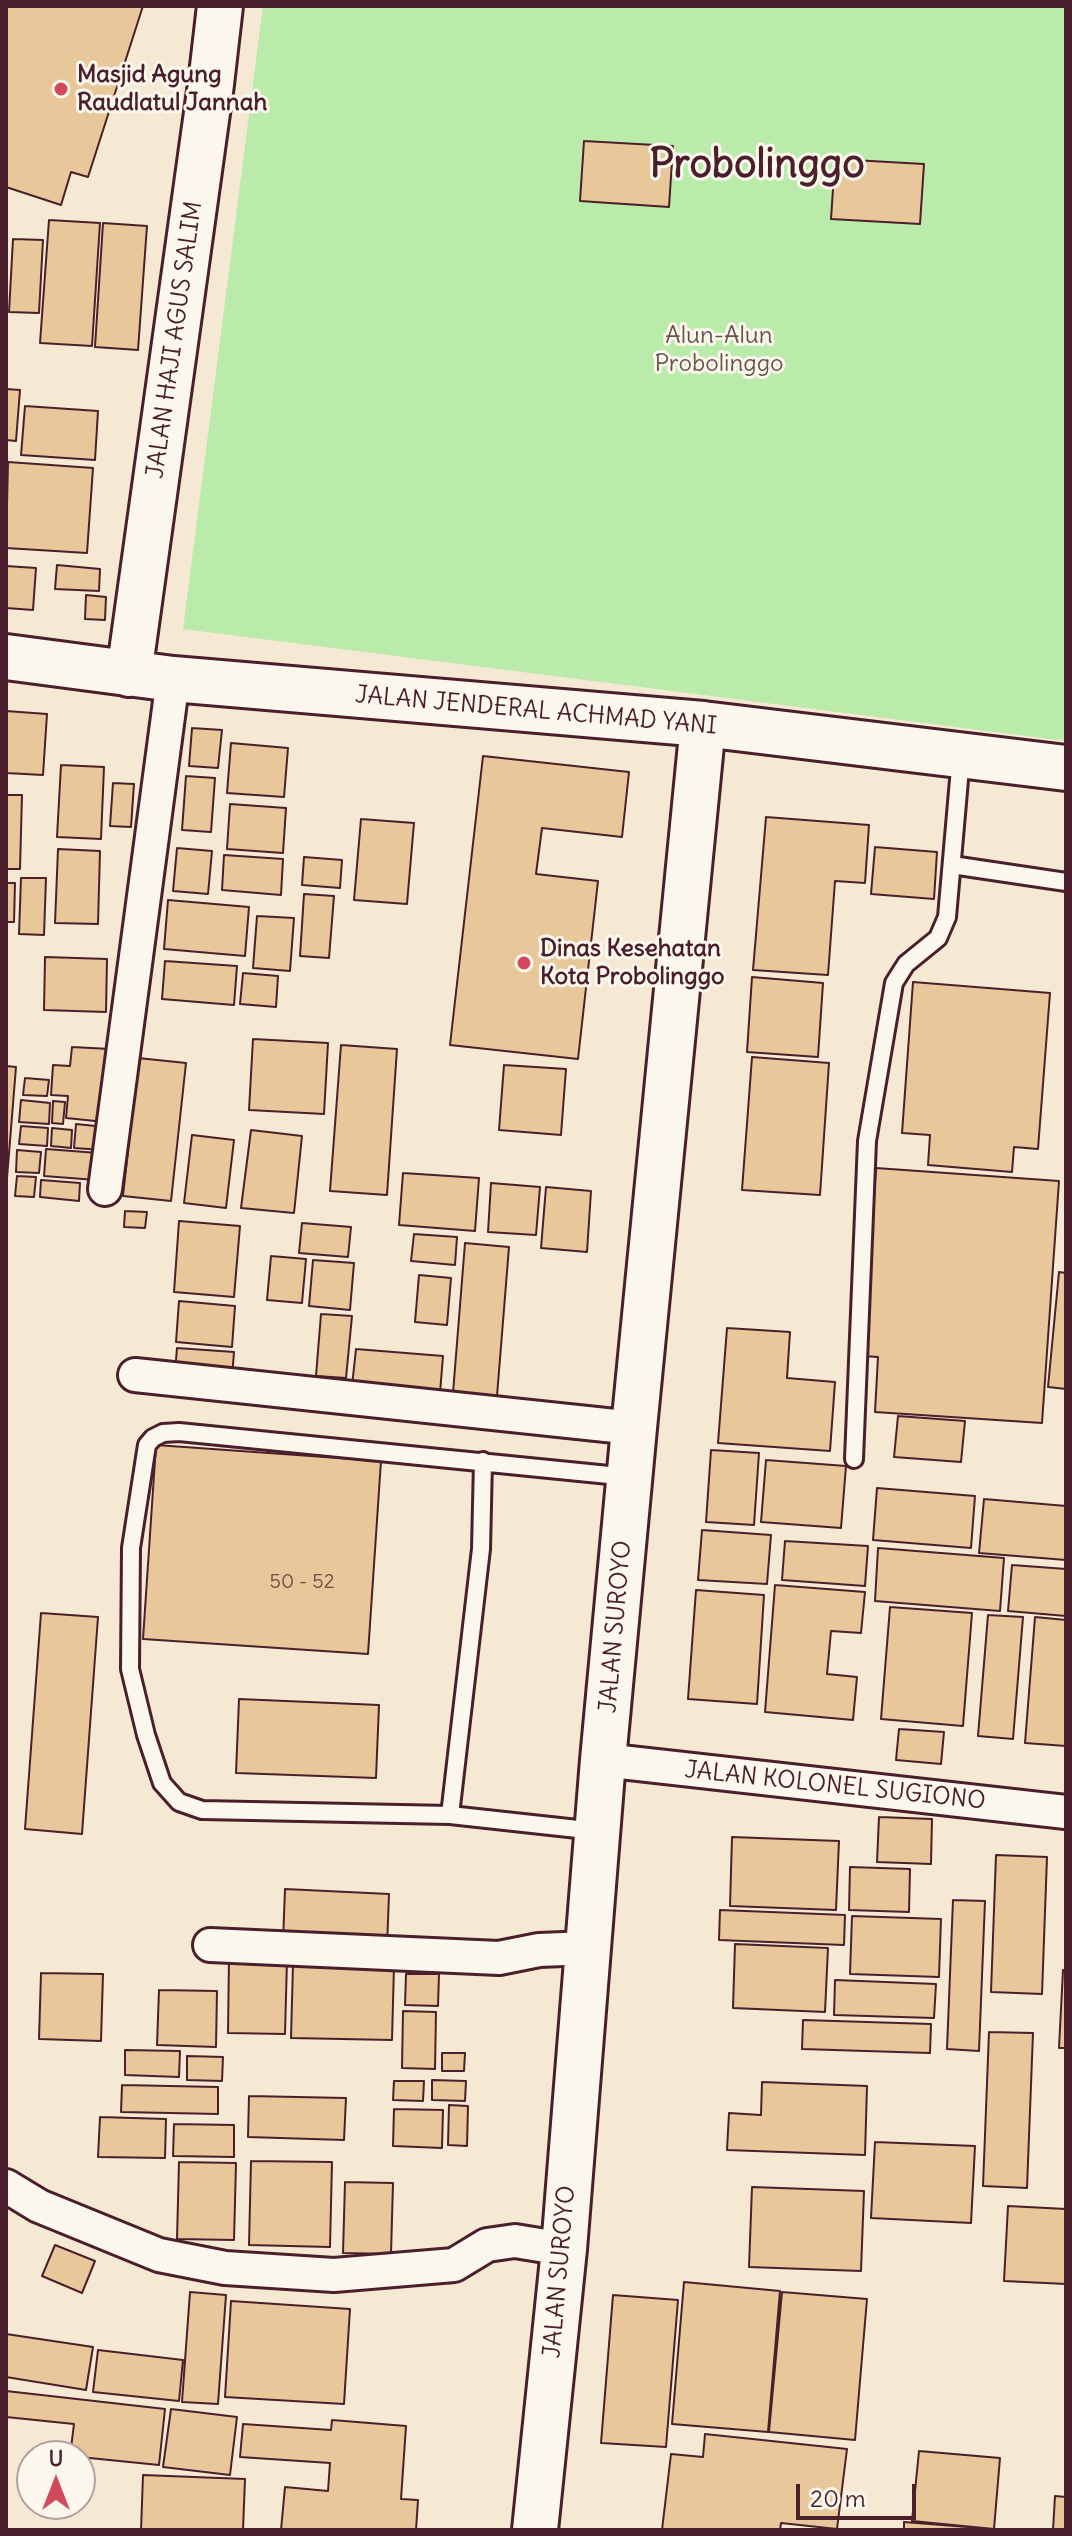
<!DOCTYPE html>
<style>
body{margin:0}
#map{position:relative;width:1072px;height:2536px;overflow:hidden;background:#f5e9d3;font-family:Delius,sans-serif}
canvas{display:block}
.frame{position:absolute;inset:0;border:8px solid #4a1f2b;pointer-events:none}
.north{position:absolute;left:16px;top:2440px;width:80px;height:80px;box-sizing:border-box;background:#fbf7ec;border:2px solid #b4a19f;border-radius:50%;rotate:0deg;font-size:22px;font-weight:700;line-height:32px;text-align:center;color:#4a1f2b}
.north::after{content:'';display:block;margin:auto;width:28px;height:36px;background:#d1495b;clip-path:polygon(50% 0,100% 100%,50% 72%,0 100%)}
.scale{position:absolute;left:796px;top:2484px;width:120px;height:36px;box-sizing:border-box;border:4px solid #4a1f2b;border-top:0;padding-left:10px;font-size:24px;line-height:28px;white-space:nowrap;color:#4a1f2b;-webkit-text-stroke:6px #fbf7ec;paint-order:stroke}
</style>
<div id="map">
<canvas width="1072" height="2536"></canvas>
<div class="frame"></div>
<div class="north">U</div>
<div class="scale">20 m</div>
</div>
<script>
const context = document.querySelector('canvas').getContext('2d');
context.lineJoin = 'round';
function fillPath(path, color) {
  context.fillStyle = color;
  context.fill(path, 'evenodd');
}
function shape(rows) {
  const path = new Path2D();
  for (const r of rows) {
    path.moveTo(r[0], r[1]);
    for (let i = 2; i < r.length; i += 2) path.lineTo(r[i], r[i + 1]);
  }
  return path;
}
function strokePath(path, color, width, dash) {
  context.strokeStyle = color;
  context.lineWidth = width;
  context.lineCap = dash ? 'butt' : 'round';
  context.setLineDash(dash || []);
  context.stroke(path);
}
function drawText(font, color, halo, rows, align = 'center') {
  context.font = font + ' Delius,sans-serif';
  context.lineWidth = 6;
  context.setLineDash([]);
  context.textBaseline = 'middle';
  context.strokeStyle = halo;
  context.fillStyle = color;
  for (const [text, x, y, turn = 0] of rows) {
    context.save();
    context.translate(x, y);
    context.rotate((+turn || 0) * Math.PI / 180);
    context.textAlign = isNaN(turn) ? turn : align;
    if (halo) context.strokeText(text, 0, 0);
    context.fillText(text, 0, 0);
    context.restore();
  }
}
const green = shape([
 [263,6,1066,6,1066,741,183,629]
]);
const building = shape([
 [6,6,143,6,88,177,71,172,61,205,6,187,6,6],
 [584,141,673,146,669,207,580,201,584,141],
 [835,159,924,164,920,224,831,219,835,159],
 [49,220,100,223,92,346,40,343,49,220],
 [103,223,147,226,138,350,95,347,103,223],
 [13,239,43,240,39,313,9,312,13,239],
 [6,389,20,390,16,441,6,440,6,389],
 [25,406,98,411,95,460,21,455,25,406],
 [8,462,93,468,87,553,6,548,8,462],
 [57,565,100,569,99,591,55,589,57,565],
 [6,566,36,568,33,610,6,608,6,566],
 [86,595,106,597,105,620,85,619,86,595],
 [6,711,47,714,43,775,6,773,6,711],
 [192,728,222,730,218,768,189,766,192,728],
 [231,743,288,748,284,797,227,793,231,743],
 [483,756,629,772,622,837,542,828,536,874,598,881,578,1059,450,1045,483,756],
 [61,765,104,767,101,839,57,837,61,765],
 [186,776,215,778,211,832,182,830,186,776],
 [113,783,134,784,131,827,110,826,113,783],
 [6,795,22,795,20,869,6,869,6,795],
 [230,804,286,808,283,853,227,849,230,804],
 [766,817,869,825,865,883,835,881,828,975,753,970,766,817],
 [361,819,414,823,407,904,354,900,361,819],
 [875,847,937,852,934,899,871,894,875,847],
 [177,848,212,851,208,894,173,891,177,848],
 [58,849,100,851,98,924,55,923,58,849],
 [224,855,283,859,281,895,222,890,224,855],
 [304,857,342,860,340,888,302,885,304,857],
 [21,878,46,878,44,935,19,934,21,878],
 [6,883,15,883,14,922,6,922,6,883],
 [304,894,334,896,329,958,300,956,304,894],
 [168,900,249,907,245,956,164,949,168,900],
 [257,916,294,918,290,971,253,968,257,916],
 [45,957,107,959,106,1012,44,1010,45,957],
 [165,961,237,966,234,1005,162,999,165,961],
 [243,973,278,976,276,1007,240,1004,243,973],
 [752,977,823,983,818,1057,747,1052,752,977],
 [913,982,1050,993,1038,1149,1014,1147,1012,1172,928,1165,930,1135,902,1133,913,982],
 [253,1039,328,1043,324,1114,249,1110,253,1039],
 [341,1045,397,1049,387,1195,330,1191,341,1045],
 [72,1047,110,1049,105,1122,66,1118,68,1096,51,1095,53,1065,70,1066,72,1047],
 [752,1057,829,1063,820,1195,742,1190,752,1057],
 [138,1058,186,1063,171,1201,123,1196,138,1058],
 [504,1065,566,1069,561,1135,499,1130,504,1065],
 [6,1066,16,1067,7,1178,6,1178,6,1066],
 [25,1078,49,1080,47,1096,23,1095,25,1078],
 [21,1100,50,1103,49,1124,19,1122,21,1100],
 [53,1101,65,1102,63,1124,52,1123,53,1101],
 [76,1124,105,1127,103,1150,74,1148,76,1124],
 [21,1126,48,1128,47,1146,19,1144,21,1126],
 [52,1128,72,1130,71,1148,51,1146,52,1128],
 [251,1130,302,1136,294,1213,241,1208,251,1130],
 [192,1135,234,1140,226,1208,184,1203,192,1135],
 [46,1149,98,1153,96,1180,44,1176,46,1149],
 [17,1150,41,1152,39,1173,16,1172,17,1150],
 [876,1168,1059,1181,1042,1423,875,1412,878,1357,863,1356,876,1168],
 [403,1173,479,1178,475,1231,399,1225,403,1173],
 [17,1176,36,1177,34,1197,15,1196,17,1176],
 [41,1180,80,1183,79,1201,40,1197,41,1180],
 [491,1183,540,1187,536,1235,488,1232,491,1183],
 [546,1187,591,1191,587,1252,541,1248,546,1187],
 [125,1211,147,1212,145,1228,124,1227,125,1211],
 [179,1221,240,1226,234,1297,174,1292,179,1221],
 [302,1223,351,1227,348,1257,299,1253,302,1223],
 [414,1234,457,1237,455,1265,411,1261,414,1234],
 [465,1243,509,1247,497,1396,453,1393,465,1243],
 [271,1256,306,1259,302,1303,267,1300,271,1256],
 [313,1260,354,1263,350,1310,309,1306,313,1260],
 [1059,1272,1066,1273,1066,1389,1048,1387,1059,1272],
 [419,1275,451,1278,447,1325,415,1322,419,1275],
 [179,1301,235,1306,232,1347,176,1342,179,1301],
 [321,1314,352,1316,346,1378,316,1376,321,1314],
 [727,1328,790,1332,787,1378,835,1382,830,1451,718,1443,727,1328],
 [177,1348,234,1352,232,1377,175,1372,177,1348],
 [356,1349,443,1356,440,1393,352,1386,356,1349],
 [898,1416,965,1421,961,1462,894,1457,898,1416],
 [156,1445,381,1461,368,1654,143,1639,156,1445],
 [711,1450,759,1453,754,1525,706,1522,711,1450],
 [766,1460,846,1466,841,1528,761,1522,766,1460],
 [877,1488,975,1496,971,1548,873,1540,877,1488],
 [984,1499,1066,1506,1066,1560,979,1553,984,1499],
 [702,1530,771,1535,767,1584,698,1580,702,1530],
 [785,1541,868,1546,865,1586,782,1580,785,1541],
 [878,1548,1004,1558,1000,1611,875,1601,878,1548],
 [1012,1565,1066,1569,1066,1616,1008,1611,1012,1565],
 [775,1585,865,1592,861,1633,831,1631,827,1674,857,1677,853,1720,765,1712,775,1585],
 [696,1590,764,1595,757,1704,688,1699,696,1590],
 [890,1607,972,1613,963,1726,881,1719,890,1607],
 [41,1613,98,1617,82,1834,25,1829,41,1613],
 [988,1615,1023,1617,1013,1739,978,1736,988,1615],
 [1035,1617,1066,1620,1066,1746,1025,1743,1035,1617],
 [239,1699,379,1705,376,1778,236,1773,239,1699],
 [899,1729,944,1732,941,1764,896,1760,899,1729],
 [879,1817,932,1819,931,1864,877,1862,879,1817],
 [732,1837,839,1841,836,1910,730,1906,732,1837],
 [996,1855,1047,1857,1042,1994,991,1992,996,1855],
 [850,1867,910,1869,909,1912,849,1910,850,1867],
 [285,1889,389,1894,387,1947,283,1942,285,1889],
 [953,1900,985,1901,979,2051,947,2049,953,1900],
 [720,1910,845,1915,844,1945,719,1940,720,1910],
 [852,1916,941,1919,939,1977,850,1974,852,1916],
 [735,1944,828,1948,825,2012,733,2008,735,1944],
 [229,1958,287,1960,285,2034,228,2033,229,1958],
 [293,1964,394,1966,392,2040,291,2038,293,1964],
 [1063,1970,1066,1970,1066,2048,1059,2048,1063,1970],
 [41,1973,103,1974,101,2041,39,2039,41,1973],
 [406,1974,439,1974,438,2006,405,2005,406,1974],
 [835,1980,936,1984,934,2018,834,2015,835,1980],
 [159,1990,217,1991,216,2047,157,2045,159,1990],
 [403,2011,436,2012,435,2069,402,2068,403,2011],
 [803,2020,931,2024,930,2053,802,2049,803,2020],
 [989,2032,1033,2033,1027,2188,983,2186,989,2032],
 [125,2050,180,2051,179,2077,125,2075,125,2050],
 [442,2053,465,2053,464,2071,442,2071,442,2053],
 [187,2056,223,2057,222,2081,187,2080,187,2056],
 [432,2080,466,2081,465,2101,432,2100,432,2080],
 [394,2081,424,2081,423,2101,393,2100,394,2081],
 [762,2082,867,2086,865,2155,727,2150,729,2113,761,2115,762,2082],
 [122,2085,218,2087,218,2114,121,2112,122,2085],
 [249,2096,346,2098,344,2140,248,2137,249,2096],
 [449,2105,468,2106,467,2146,448,2145,449,2105],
 [394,2109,443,2110,442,2148,393,2146,394,2109],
 [100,2117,166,2119,165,2158,98,2157,100,2117],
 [174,2124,234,2125,234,2157,173,2156,174,2124],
 [875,2142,975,2146,971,2223,871,2218,875,2142],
 [251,2161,332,2162,330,2247,249,2245,251,2161],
 [179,2162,236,2163,234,2240,177,2239,179,2162],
 [345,2182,393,2183,391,2254,343,2253,345,2182],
 [752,2187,864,2191,861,2271,749,2267,752,2187],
 [1008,2206,1066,2209,1066,2284,1004,2281,1008,2206],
 [55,2245,95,2261,82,2293,42,2276,55,2245],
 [684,2282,780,2291,768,2432,672,2424,684,2282],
 [190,2292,226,2295,218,2404,182,2402,190,2292],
 [782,2292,867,2299,855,2440,769,2432,782,2292],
 [613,2295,678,2300,666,2447,601,2443,613,2295],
 [231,2301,350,2309,344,2404,225,2397,231,2301],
 [6,2334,93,2347,86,2390,6,2377,6,2334],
 [98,2350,183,2360,179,2401,93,2392,98,2350],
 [6,2391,165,2409,159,2465,70,2456,74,2424,6,2417,6,2391],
 [171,2409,237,2417,230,2475,163,2467,171,2409],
 [332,2420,406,2426,401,2499,418,2500,416,2530,281,2530,285,2487,328,2491,330,2463,240,2457,243,2424,331,2430,332,2420],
 [705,2434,847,2449,837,2529,781,2523,780,2530,662,2530,671,2454,703,2457,705,2434],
 [919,2451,1000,2458,994,2529,912,2521,919,2451],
 [143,2475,245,2479,243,2530,141,2530,143,2475],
 [1055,2496,1066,2497,1066,2530,1053,2530,1055,2496],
 [904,2522,993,2529,904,2530,904,2522]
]);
const lane = shape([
 [952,865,1066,882],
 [854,1459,867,1141,894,983,906,964,938,938,947,917,961,757],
 [450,1815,481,1549,483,1461],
 [596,1831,450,1815,202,1810,179,1802,162,1783,146,1735,130,1669,131,1548,147,1445,153,1438,163,1433,179,1432,629,1477]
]);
const street = shape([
 [105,1189,173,679],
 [135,1375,634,1428],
 [603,1760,1066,1812],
 [210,1945,499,1958,539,1950,589,1948],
 [6,2186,39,2206,159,2255,225,2268,334,2275,454,2265,487,2245,515,2241,564,2249]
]);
const secondary = shape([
 [6,657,173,679,703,724,1066,768],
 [129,674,211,84,220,6],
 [535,2530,564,2249,603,1760,634,1428,703,724]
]);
const markers = [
 [61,89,8,"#d1495b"],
 [524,963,8,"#d1495b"]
];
const numberNames = [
 ["50 - 52",302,1582]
];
const poiNames = [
 ["Masjid Agung",77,75],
 ["Raudlatul Jannah",77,103],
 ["Dinas Kesehatan",540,949],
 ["Kota Probolinggo",540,977]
];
const parkNames = [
 ["Alun-Alun",719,336],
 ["Probolinggo",719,364]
];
const streetNames = [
 ["JALAN HAJI AGUS SALIM",175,340,-82],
 ["JALAN JENDERAL ACHMAD YANI",536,711,5],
 ["JALAN SUROYO",616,1627,-85],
 ["JALAN KOLONEL SUGIONO",835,1786,6],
 ["JALAN SUROYO",560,2272,-85]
];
const townNames = [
 ["Probolinggo",757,166]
];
fillPath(green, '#baebab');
fillPath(building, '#e8c79a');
strokePath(building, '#4a1f2b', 2);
strokePath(lane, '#4a1f2b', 22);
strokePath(street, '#4a1f2b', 38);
strokePath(secondary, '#4a1f2b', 50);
strokePath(lane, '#fbf7ec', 16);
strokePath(street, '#fbf7ec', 32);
strokePath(secondary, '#fbf7ec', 44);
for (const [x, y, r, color] of markers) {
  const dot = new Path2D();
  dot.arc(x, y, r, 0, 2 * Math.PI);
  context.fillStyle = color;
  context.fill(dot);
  strokePath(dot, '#fbf7ec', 3);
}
drawText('20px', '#724947', null, numberNames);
drawText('bold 24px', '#4a1f2b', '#fbf7ec', poiNames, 'left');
drawText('24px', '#66524b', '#fbf7ec', parkNames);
drawText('24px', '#4a1f2b', '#fbf7ec', streetNames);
drawText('bold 40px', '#4a1f2b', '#fbf7ec', townNames);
</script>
